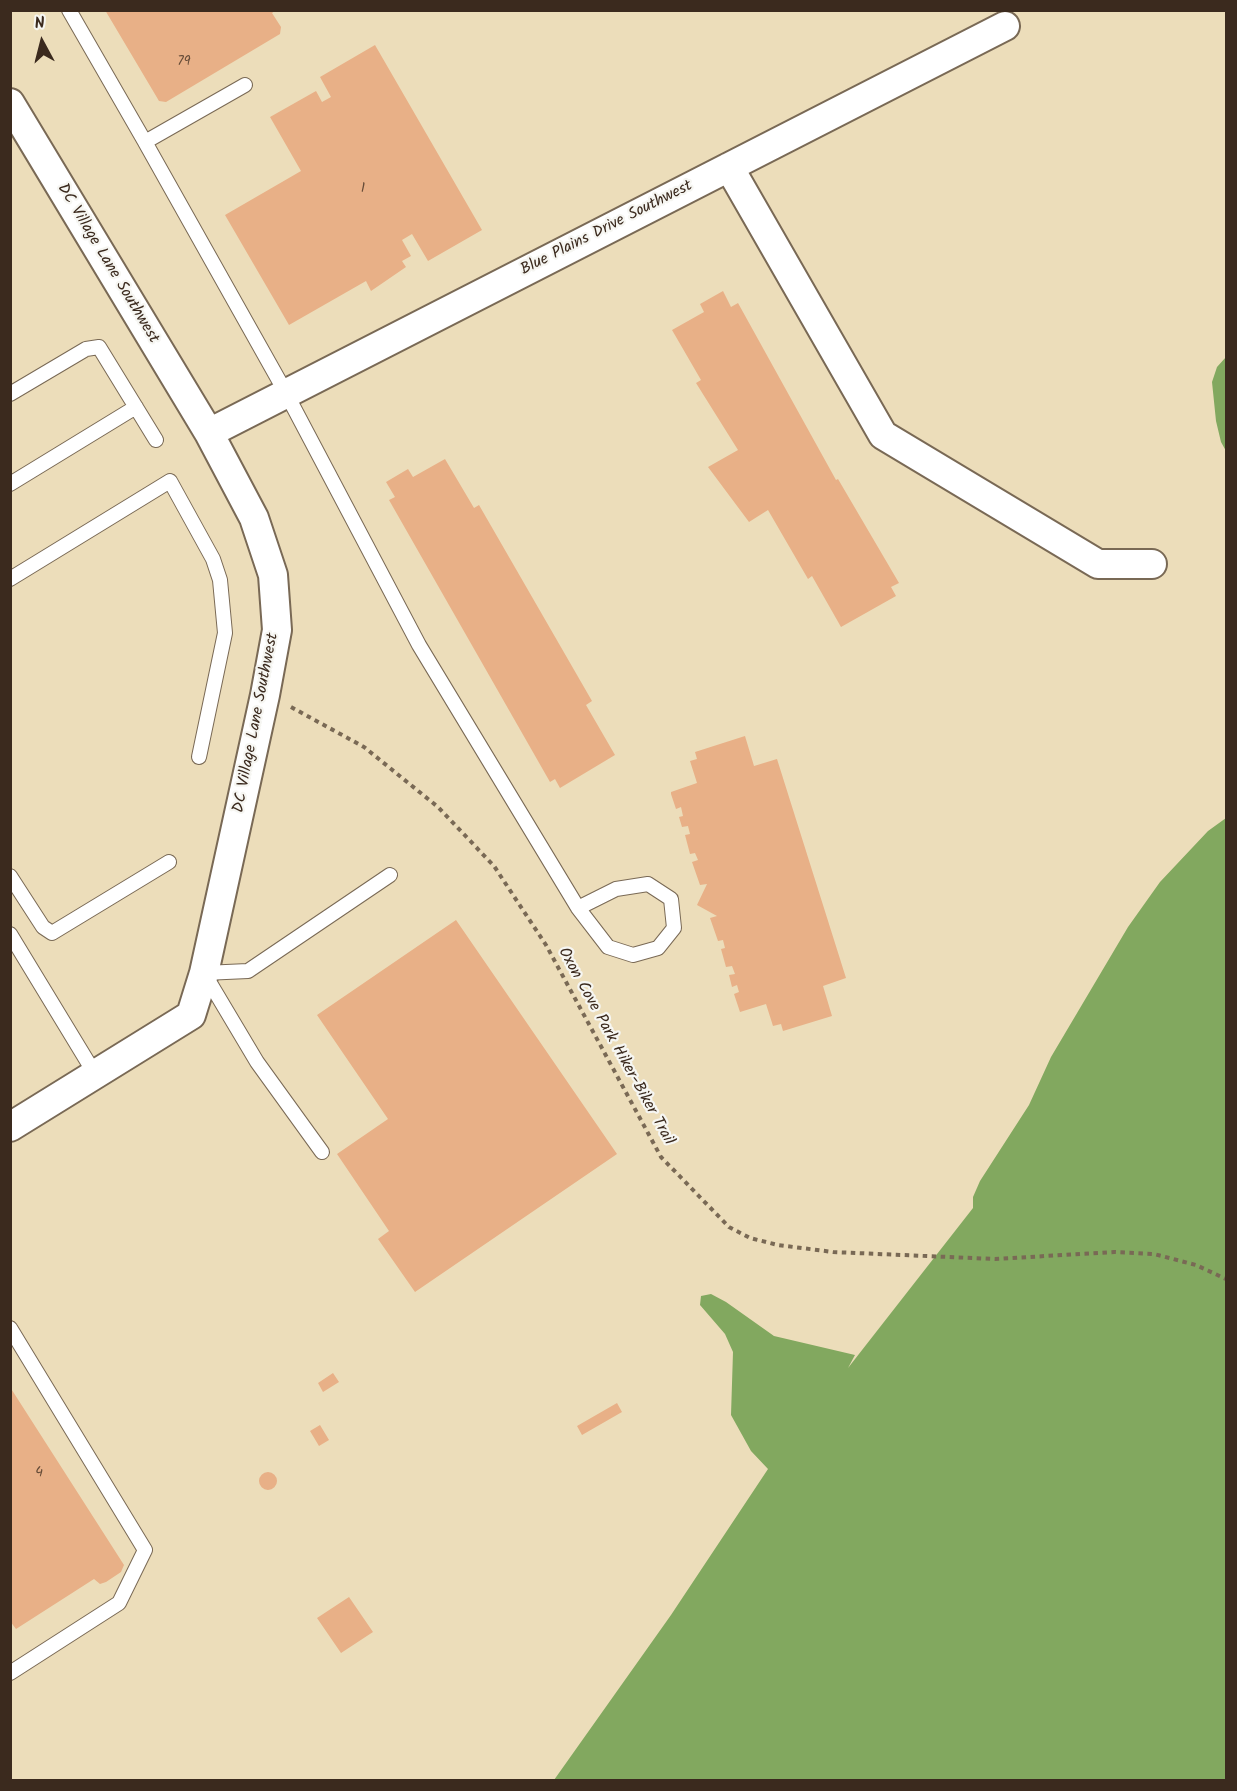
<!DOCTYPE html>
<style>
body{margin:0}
#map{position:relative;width:1237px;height:1791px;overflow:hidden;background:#ecddba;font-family:Kalam,sans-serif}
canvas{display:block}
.frame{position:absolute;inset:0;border:12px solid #3b2a1e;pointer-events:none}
.north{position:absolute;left:12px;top:12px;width:60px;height:60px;-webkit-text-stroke:4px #f6f6f2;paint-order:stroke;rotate:353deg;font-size:16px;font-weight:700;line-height:24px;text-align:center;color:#3b2a1e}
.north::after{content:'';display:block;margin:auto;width:21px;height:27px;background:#3b2a1e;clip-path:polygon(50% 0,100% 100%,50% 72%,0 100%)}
</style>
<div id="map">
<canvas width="1237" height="1791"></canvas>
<div class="frame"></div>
<div class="north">N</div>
</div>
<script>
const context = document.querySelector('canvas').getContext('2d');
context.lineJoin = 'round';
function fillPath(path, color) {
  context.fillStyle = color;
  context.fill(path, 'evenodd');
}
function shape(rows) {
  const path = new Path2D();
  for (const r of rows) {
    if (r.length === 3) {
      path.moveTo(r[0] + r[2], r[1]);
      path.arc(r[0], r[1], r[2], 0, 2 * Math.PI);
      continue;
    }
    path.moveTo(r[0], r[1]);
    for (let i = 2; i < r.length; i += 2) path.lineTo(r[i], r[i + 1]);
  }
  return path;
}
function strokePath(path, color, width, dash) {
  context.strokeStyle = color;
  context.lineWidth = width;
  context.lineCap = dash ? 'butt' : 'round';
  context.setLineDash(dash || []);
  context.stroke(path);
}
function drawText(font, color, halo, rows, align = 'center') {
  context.font = font + ' Kalam,sans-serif';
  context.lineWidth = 4.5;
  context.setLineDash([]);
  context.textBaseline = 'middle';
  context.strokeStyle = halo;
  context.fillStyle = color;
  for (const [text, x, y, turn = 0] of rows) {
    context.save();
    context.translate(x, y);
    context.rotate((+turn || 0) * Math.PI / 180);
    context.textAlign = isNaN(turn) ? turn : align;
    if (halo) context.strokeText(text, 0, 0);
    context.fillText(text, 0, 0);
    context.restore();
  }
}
const forest = shape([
 [1226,357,1226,451,1221,442,1216,421,1212,382,1217,367],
 [1226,818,1226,1780,554,1780,671,1615,768,1469,751,1451,731,1415,733,1352,725,1334,700,1305,701,1296,711,1294,726,1302,774,1336,855,1355,848,1368,973,1208,973,1197,980,1181,1029,1105,1051,1057,1128,927,1160,882,1208,831]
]);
const building = shape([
 [105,10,276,10,272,13,281,27,280,34,166,102,159,101],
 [375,45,482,230,428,261,412,234,402,240,411,256,402,261,406,267,371,291,366,281,289,325,225,215,301,171,270,117,316,91,322,102,331,97,320,77],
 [723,291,731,307,738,303,836,480,838,479,899,583,891,587,896,596,841,627,812,576,808,579,768,510,749,522,708,467,738,450,696,383,701,380,672,330,704,312,700,304],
 [445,459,474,508,479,505,592,701,586,705,615,755,560,788,555,779,550,782,389,500,395,497,386,482,408,469,413,477],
 [745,736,754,766,777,759,846,978,823,986,832,1016,783,1031,781,1024,773,1026,766,1004,740,1012,734,994,739,992,737,985,732,987,729,975,735,974,732,966,726,967,721,949,725,948,723,940,718,941,710,918,717,916,697,905,707,884,700,885,692,862,698,860,695,853,690,854,685,835,690,834,688,826,682,827,679,817,683,816,681,807,676,809,671,794,671,792,697,783,690,761,697,759,695,752],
 [456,920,617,1154,415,1292,378,1239,389,1231,337,1154,388,1119,317,1015],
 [333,1373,339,1382,323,1392,318,1383],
 [10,1387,124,1565,121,1572,106,1582,100,1584,94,1579,16,1629,10,1621],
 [617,1403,622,1412,582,1435,577,1426],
 [320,1425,329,1440,319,1446,310,1431],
 [268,1481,9],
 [349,1597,373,1632,341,1653,317,1618]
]);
const path = shape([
 [291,707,364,747,438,807,494,866,546,945,661,1157,729,1227,750,1238,778,1245,833,1252,995,1259,1114,1252,1154,1254,1196,1265,1226,1279]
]);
const service = shape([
 [69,10,145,142],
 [245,85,145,142,286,393,419,645,578,908,608,947,633,955,658,948,674,928,671,899,648,884,616,889,578,908],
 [10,394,86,349,99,347,156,440],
 [10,484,136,407],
 [10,579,170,481,213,559,220,580,225,633,199,757],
 [10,876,43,927,52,933,169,862],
 [10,934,95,1074],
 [322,1152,257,1062,204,973,248,971,390,875],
 [10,1328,145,1550,119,1603,10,1673]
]);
const minor = shape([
 [10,103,209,433,254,518,273,575,277,630,265,695,204,973,191,1015,10,1127],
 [729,167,883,435,1098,564,1152,564],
 [209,433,1005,26]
]);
const numberNames = [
 ["79",184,63],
 ["1",363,190],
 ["4",39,1474]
];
const streetNames = [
 ["Blue Plains Drive Southwest",607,229,-27],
 ["DC Village Lane Southwest",107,264,59],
 ["DC Village Lane Southwest",257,723,-79],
 ["Oxon Cove Park Hiker-Biker Trail",615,1047,61]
];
fillPath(forest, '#82a85f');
fillPath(building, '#e8b087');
strokePath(service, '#796955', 16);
strokePath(minor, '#796955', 32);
strokePath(path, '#796955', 4, [4.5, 4.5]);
strokePath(service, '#fff', 14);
strokePath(minor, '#fff', 28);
drawText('14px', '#664c38', null, numberNames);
drawText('16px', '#3b2a1e', '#f6f6f2', streetNames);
</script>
